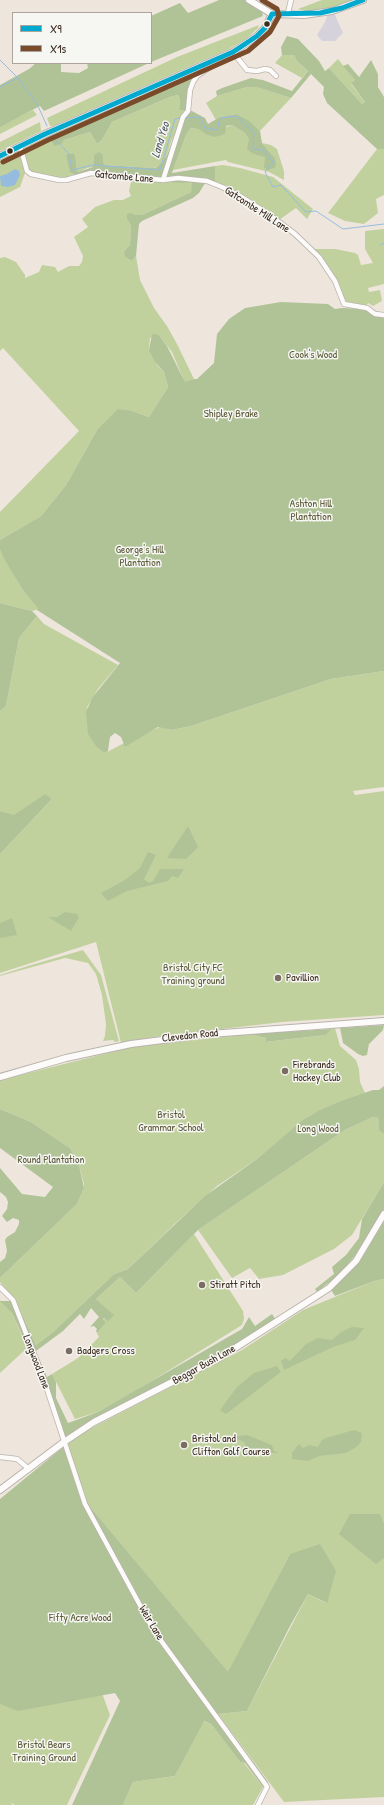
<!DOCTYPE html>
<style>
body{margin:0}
#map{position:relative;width:384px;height:1805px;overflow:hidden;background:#eee6dd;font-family:"Patrick Hand",sans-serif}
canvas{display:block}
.legend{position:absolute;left:12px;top:12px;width:140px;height:52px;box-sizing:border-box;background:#f6f6f2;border:1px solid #aba49d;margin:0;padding:5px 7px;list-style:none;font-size:12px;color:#3b2a1e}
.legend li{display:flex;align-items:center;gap:8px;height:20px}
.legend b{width:20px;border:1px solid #aba49d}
</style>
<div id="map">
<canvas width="384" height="1805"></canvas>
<ul class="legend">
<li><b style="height:5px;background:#00a9ce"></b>X9</li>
<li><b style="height:5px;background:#7a4b2a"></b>X1s</li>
</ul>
</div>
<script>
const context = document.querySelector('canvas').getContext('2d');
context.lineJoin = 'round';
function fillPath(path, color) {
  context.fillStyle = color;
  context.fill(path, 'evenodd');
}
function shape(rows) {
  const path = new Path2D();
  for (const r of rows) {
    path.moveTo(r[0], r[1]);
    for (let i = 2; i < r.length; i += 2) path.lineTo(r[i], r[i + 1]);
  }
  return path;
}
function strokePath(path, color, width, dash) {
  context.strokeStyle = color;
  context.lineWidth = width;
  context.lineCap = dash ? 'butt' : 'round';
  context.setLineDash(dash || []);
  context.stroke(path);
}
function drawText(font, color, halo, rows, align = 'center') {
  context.font = font + ' "Patrick Hand",sans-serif';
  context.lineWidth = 3;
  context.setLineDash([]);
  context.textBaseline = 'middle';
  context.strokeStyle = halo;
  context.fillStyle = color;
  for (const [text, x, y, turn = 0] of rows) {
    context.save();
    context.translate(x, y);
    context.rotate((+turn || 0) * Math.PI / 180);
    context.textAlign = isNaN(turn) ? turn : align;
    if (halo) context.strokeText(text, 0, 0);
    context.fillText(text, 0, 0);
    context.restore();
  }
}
const industrial = shape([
 [334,13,343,33,335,41,322,41,317,35,325,22,328,14]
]);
const green = shape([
 [322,0,357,0,340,6,323,10,308,12,298,9],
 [259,25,258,28,247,38,229,49,53,126,50,126,47,118,177,57],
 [282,55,294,55,297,61,308,71,302,78,275,63],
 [338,59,355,80,351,84,365,102,362,104,329,68],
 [247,87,258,87,291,98,260,131,250,121,237,114,220,117,216,120,206,103,217,96],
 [178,95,180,100,179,110,187,110,171,142,167,155,159,165,154,168,105,165,103,162,103,155,94,155,93,167,87,168,79,172,77,172,76,164,74,174,67,177,58,178,32,173,29,171,24,150,25,148,48,137,50,141,64,140,90,132,97,144,102,140,112,122,170,97],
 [33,110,37,115,0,134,0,126],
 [40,122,41,131,0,151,0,142],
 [232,125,245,133,249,139,253,154,275,158,262,143,271,145,277,149,284,171,284,180,269,172,228,162,226,160,173,170,186,135,191,128,198,129,205,134],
 [377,149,384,149,384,195,376,199,378,213,364,224,345,221,328,213],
 [16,152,20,155,25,173,20,187,0,197,0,161],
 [223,165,240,168,273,177,313,209,307,219,296,208,279,220,228,186,215,183,215,166],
 [132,178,192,182,193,184,191,192,142,215,135,215,127,219,131,226,130,245,124,251,130,261,136,256,140,280,154,308,167,326,177,344,194,379,185,383,172,352,159,335,150,338,149,348,157,365,164,372,168,387,149,417,132,411,97,430,66,485,41,516,0,540,0,512,79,431,3,348,0,351,0,258,5,257,16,262,25,275,25,278,39,272,42,265,55,267,58,272,69,266,79,266,82,262,83,256,74,237,88,227,82,219,95,207,114,200,123,200,131,196,129,191],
 [384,229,384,284,368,288,369,292,380,290,382,301,373,306,368,303,367,305,344,303,329,267,314,249,335,249,355,253,358,255,361,265,373,263,365,249,365,231],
 [0,550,24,592,39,608,37,610,32,611,0,603],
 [37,616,44,624,118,665,98,689,87,707,105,753,132,739,160,727,172,730,191,726,331,679,384,671,384,787,353,791,355,795,384,791,384,1015,282,1022,154,1037,121,1043,96,942,0,973,0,854,52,799,45,795,14,816,0,811,0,711,6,706,19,638],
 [83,950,101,975,119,1041,115,1042,113,1040,103,1041,105,1036,106,1024,102,995,96,974,88,963,65,958,0,976,0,975,28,966],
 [335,1028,340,1046,356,1060,359,1069,360,1082,365,1093,343,1100,311,1115,257,1159,217,1186,179,1220,128,1269,114,1274,53,1332,36,1345,16,1301,0,1282,0,1278,77,1204,84,1188,84,1184,79,1165,70,1148,31,1122,0,1109,0,1080,132,1047,249,1034,266,1038,265,1042,326,1035,332,1029],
 [373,1117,378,1117,378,1123,384,1134,384,1182,352,1235,334,1249,283,1275,259,1279,250,1268,232,1278,198,1230,345,1130],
 [194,1234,243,1311,244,1319,242,1325,134,1392,98,1412,75,1419,52,1374,78,1358,99,1337,97,1333,106,1323,102,1320,113,1315,96,1299,120,1277,136,1293],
 [384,1279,384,1797,284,1802,218,1714,247,1711,308,1594,326,1603,290,1554,228,1673,87,1503,67,1444,78,1435,242,1350,303,1310,374,1281],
 [0,1300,12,1313,27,1348,0,1373],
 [102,1693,110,1715,67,1805,15,1805,10,1802,13,1805,0,1805,0,1704],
 [203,1721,211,1724,240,1762,244,1763,263,1787,253,1805,123,1805,133,1782,175,1776]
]);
const forest = shape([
 [219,0,245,0,262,12,263,16,151,62,151,16,180,3,188,13],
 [287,36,298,39,319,61,325,71,329,68,362,104,365,102,351,83,355,80,343,66,348,64,359,77,371,60,378,74,378,87,384,97,384,149,377,149,327,103,323,94,324,87,311,74,291,98,257,87,247,87,217,96,216,91,222,88,251,78,263,80,292,91,308,71,297,61,294,55,282,55,281,47],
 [36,63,61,63,61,72,79,73,88,68,87,63,149,63,44,111,40,106,0,127,0,85,29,69],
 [201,69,195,75,187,110,179,110,180,100,178,95,170,97,112,122,102,140,97,144,90,132,64,140,61,144,55,146,48,137,109,108],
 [190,110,205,118,208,124,220,117,237,114,250,121,260,131,262,143,275,158,276,167,268,170,264,168,265,157,253,154,247,149,249,139,245,133,232,125,226,126,225,134,215,137,205,134,198,129,191,128,186,135,172,173,215,166,215,183,207,180,199,193,193,198,142,221,139,224,136,256,131,261,125,256,124,251,130,245,131,226,127,219,127,214,130,213,135,215,142,215,191,192,192,182,182,183,99,175,76,176,70,172,66,155,73,153,75,156,77,171,78,172,93,167,94,155,99,152,103,155,103,162,105,165,155,168,159,165,167,155,181,119],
 [281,302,328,304,335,309,342,308,363,309,377,316,384,318,384,671,331,679,191,726,172,730,158,727,125,747,121,737,115,733,110,737,108,751,105,753,96,746,88,734,86,712,92,698,120,663,37,610,38,608,24,592,6,562,0,550,0,540,41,516,66,485,97,430,118,409,132,411,149,417,168,387,164,372,155,362,149,350,152,334,159,335,167,346,185,382,194,379,197,379,214,363,217,334,229,319,245,308],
 [0,603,32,611,37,616,19,638,6,706,0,711],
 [45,794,52,799,0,854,0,811,14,815],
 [188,826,198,847,186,859,167,858],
 [148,852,156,855,144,879,149,883,153,881,160,869,184,869,178,878,172,876,168,881,127,891,108,901,101,893,125,880,140,868],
 [65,912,77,914,79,917,71,931,48,917,57,917],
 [12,918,17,935,0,938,0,923],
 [384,1025,383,1030,369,1044,367,1055,363,1056,358,1054,343,1043,340,1028],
 [332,1029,326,1035,265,1042,266,1038,249,1034],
 [384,1086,384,1134,379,1130,378,1117,373,1117,345,1130,198,1230,136,1293,120,1277,96,1299,114,1315,108,1321,104,1318,103,1319,106,1323,97,1333,96,1331,97,1329,94,1326,90,1327,99,1317,91,1308,84,1319,80,1314,63,1331,36,1351,47,1377,52,1374,56,1382,56,1398,68,1423,98,1412,242,1329,249,1317,255,1326,272,1314,276,1320,241,1344,90,1422,62,1439,45,1386,12,1313,0,1301,16,1301,36,1345,53,1332,114,1274,128,1269,205,1196,257,1159,303,1120,318,1111,343,1100,373,1090,379,1090],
 [0,1109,31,1122,70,1148,79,1165,84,1188,77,1204,0,1278,0,1262,5,1258,7,1251,5,1240,7,1237,15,1232,19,1224,19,1220,13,1218,7,1222,2,1216,7,1209,8,1202,6,1197,0,1192,0,1168,22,1194,45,1197,53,1187,0,1148],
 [384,1182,384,1209,360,1250,338,1275,317,1292,315,1289,334,1274,332,1267,346,1255,359,1238,362,1219],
 [384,1221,384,1279,374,1281,335,1296,331,1290,360,1261],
 [352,1327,364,1328,355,1340,333,1347,284,1370,281,1361,285,1358,290,1361,306,1344,318,1338,332,1340,341,1332],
 [277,1366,281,1372,226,1414,220,1410,237,1387,254,1373],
 [354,1430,362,1433,361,1442,355,1448,346,1453,319,1456,308,1461,292,1459,292,1453,299,1444,303,1448,309,1445,318,1447,322,1440,326,1438],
 [247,1435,272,1445,274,1451,279,1453,249,1452,244,1442,237,1439,237,1436],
 [67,1444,87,1503,228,1672,290,1554,320,1544,336,1571,327,1603,308,1594,290,1626,247,1711,218,1714,268,1782,263,1787,245,1763,240,1762,211,1724,204,1721,175,1776,133,1782,123,1805,72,1805,120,1701,115,1693,18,1711,0,1704,0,1499],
 [350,1514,380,1514,384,1524,384,1558,376,1564,339,1534]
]);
const water = shape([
 [15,169,19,171,20,175,15,185,8,187,1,186,0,176,7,174]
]);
const stream = shape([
 [0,60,18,78,38,106,47,126],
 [0,87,17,78],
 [184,118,200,117,205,128,217,130,220,118,236,116,254,132,253,149,263,150,273,162,265,172,273,187,281,185,306,212,316,211,343,229,384,224],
 [53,137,69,154,72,170,93,165,160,170,175,119,181,118],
 [380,245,384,243]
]);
const street = shape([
 [288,13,291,0],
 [233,52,247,70,257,71,265,69,270,70,276,76],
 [20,146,27,171,31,174,59,180,66,180,91,173,163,180,178,178,207,181,222,187,238,195,267,213,295,234,319,257,335,281,344,304,367,308,375,314,384,315],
 [163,180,183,117,188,111,190,90,193,82,197,76,219,61,220,57],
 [0,1287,13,1300,44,1380,85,1504,154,1631,266,1785,267,1787,258,1805],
 [0,1457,17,1459,29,1469]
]);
const secondary = shape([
 [249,0,272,14,304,15,332,11,363,0],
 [0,156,45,134,233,52,257,36,265,28,272,14],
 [0,1077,66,1058,131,1044,210,1034,384,1021],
 [0,1490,64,1442,94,1422,221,1357,329,1288,356,1261,384,1214]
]);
const bus1 = shape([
 [0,156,45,134,233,52,257,36,265,28,272,14,320,13,342,8,363,0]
]);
const bus2 = shape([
 [3,162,48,140,248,51,270,32,279,16,277,9,262,0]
]);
const markers = [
 [267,24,3.5,"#3b2a1e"],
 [10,151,3.5,"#3b2a1e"],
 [278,978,4,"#7a6c61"],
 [285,1071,4,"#7a6c61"],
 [202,1285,4,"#7a6c61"],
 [69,1351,4,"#7a6c61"],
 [184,1445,4,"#7a6c61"]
];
const streetNames = [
 ["Gatcombe Lane",124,177,5],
 ["Gatcombe Mill Lane",257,210,33],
 ["Clevedon Road",190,1036,-6],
 ["Longwood Lane",36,1362,69],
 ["Beggar Bush Lane",204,1365,-29],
 ["Weir Lane",151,1623,59]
];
const parkNames = [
 ["Cook's Wood",313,355],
 ["Shipley Brake",231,414],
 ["Ashton Hill",311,504],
 ["Plantation",311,517],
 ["George's Hill",140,550],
 ["Plantation",140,563],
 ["Bristol City FC",193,968],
 ["Training ground",193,981],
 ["Bristol",171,1115],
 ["Grammar School",171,1128],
 ["Long Wood",318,1129],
 ["Round Plantation",51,1160],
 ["Fifty Acre Wood",80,1618],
 ["Bristol Bears",44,1745],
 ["Training Ground",44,1758]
];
const poiNames = [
 ["Pavillion",286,978],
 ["Firebrands",293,1065],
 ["Hockey Club",293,1078],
 ["Stiratt Pitch",210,1285],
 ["Badgers Cross",77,1351],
 ["Bristol and",192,1439],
 ["Clifton Golf Course",192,1452]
];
const waterNames = [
 ["Land Yeo",161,140,-73]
];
fillPath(industrial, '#d6d2dc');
fillPath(green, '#c1d19e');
fillPath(forest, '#b0c397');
fillPath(water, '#95bcdf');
strokePath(stream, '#95bcdf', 1);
strokePath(street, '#b9b3ac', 6);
strokePath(secondary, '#b9b3ac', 8);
strokePath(street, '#fcfbfa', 4.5);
strokePath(secondary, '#fcfbfa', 6);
strokePath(bus1, '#00a9ce', 5);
strokePath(bus2, '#7a4b2a', 5);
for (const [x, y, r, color] of markers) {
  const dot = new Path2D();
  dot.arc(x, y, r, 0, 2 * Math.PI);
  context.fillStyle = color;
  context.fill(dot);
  strokePath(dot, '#f6f6f2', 1.5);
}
drawText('11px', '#3b2a1e', '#f6f6f2', streetNames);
drawText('11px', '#585735', '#f6f6f2', parkNames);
drawText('11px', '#3b2a1e', '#f6f6f2', poiNames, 'left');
drawText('italic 12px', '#4d5762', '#f6f6f2', waterNames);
</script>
